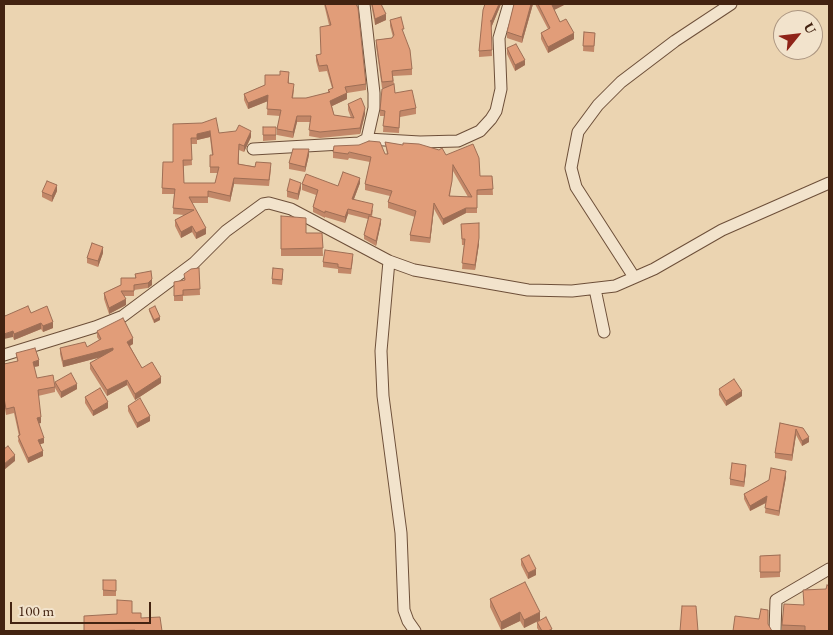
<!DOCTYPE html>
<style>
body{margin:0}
#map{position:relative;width:833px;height:635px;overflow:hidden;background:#ebd4b1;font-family:"EB Garamond",serif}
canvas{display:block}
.frame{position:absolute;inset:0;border:5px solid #432311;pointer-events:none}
.north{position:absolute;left:773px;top:10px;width:50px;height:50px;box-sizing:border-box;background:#f2e3cc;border:1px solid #ac9681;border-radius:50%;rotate:61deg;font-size:14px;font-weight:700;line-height:20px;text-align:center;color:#432311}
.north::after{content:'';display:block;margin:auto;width:18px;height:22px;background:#8f2418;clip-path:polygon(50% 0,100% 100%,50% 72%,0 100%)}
.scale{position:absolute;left:10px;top:602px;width:141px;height:22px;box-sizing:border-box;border:2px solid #432311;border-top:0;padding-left:6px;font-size:15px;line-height:18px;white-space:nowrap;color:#432311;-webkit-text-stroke:4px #f2e3cc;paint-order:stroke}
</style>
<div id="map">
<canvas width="833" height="635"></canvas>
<div class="frame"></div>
<div class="north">U</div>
<div class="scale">100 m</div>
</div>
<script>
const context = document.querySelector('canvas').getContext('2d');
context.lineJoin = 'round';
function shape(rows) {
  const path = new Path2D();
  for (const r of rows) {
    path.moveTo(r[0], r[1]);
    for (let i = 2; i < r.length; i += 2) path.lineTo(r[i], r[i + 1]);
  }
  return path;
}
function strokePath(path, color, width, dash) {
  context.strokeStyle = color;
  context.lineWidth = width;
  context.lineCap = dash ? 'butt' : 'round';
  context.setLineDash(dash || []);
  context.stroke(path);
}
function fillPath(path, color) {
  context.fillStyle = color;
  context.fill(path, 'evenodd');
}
const minor = shape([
 [364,4,374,93,374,108,367,139,420,142,458,141,480,131,491,119,496,111,501,89,499,38,509,4],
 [253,149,359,143,367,139],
 [389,261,381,351,383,396,401,533,404,610,408,621,415,631],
 [634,277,576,187,571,168,578,132,598,105,621,82,675,41,731,4],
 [595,289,604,332],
 [4,355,95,327,123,316,194,263,226,231,263,204,269,203,291,209,389,261,414,270,528,290,572,291,615,286,654,269,722,230,829,183],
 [775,631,776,600,829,569]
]);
const wall = shape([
 [324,4,356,4,366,84,366,90,347,93,347,99,332,106,334,115,351,118,348,110,348,104,365,114,360,134,320,138,309,136,310,122,297,122,293,138,277,135,277,129,280,116,267,115,268,101,248,109,244,100,244,94,265,85,280,75,289,78,289,83,294,90,293,98,306,98,328,93,328,90,332,88,327,71,319,72,316,61,316,55,321,54,329,25],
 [371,4,381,4,386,20,375,25],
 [485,4,501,4,491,28,491,27,492,56,479,57,479,51],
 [514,4,533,4,522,43,507,38,507,32],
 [535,4,564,4,564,5,554,10,560,22,574,39,548,53,541,39,541,33,548,29],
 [390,20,404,34,412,69,412,75,393,76,395,93,416,108,416,114,400,117,399,133,383,132,384,116,380,116,380,110,385,88,382,88,376,46,376,40,392,38,393,37,390,26],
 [584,32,595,33,594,52,583,51],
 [507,48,525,65,515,71,507,54],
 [202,123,219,133,251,137,244,152,239,150,239,164,271,169,269,186,234,184,230,202,208,197,208,203,192,203,206,234,196,239,192,232,181,238,175,226,175,220,184,215,173,214,174,194,162,194,163,162,173,162],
 [210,137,212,155,210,155,210,173,218,173,215,183,184,183,184,166,192,165,191,144,197,144,197,140],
 [276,127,276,140,263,141,263,135],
 [385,142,446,155,480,176,492,176,493,195,477,195,477,213,466,213,443,225,434,209,430,243,410,241,410,235,415,217,388,208,388,202,390,196,365,190,365,184,370,162,349,158,348,160,333,158,333,152,385,154,387,154],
 [453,171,468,197,450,196],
 [309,155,305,172,289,169,289,163],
 [360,183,354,199,373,210,372,216,381,223,376,246,364,239,364,235,368,219,348,214,345,223,325,217,325,218,313,212,313,207,316,195,302,190,302,184,338,186],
 [301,188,298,200,287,197,287,191],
 [57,191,52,202,42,197,42,192],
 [281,216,306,233,322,233,323,256,281,256],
 [461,224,479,244,475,270,462,269,464,245,462,245],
 [103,253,98,267,87,263,87,258],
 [353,259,351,274,338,273,338,269,323,267,323,262],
 [199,268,200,295,183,296,183,301,174,301,174,282,184,280],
 [135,274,152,285,148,288,134,290,134,296,124,296,126,305,109,314,104,299,104,293,135,278],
 [283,275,282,285,272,284,272,279],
 [149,309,160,320,154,323,149,311],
 [31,313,53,328,43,332,41,329,14,340,5,316],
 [97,331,133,344,130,346,142,368,161,383,135,400,127,385,107,396,90,369,90,363,101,357,63,367,60,354,60,348,87,347,99,340,97,337],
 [16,353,39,366,34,367,37,378,55,387,55,382,77,389,61,398,55,388,55,392,38,396,41,423,39,423,44,443,40,444,43,456,28,463,18,441,19,436,14,413,6,415,4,403,4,364,17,361],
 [719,389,742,396,726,406,719,395],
 [85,397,108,408,93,416,85,403],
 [128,406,150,421,137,428,128,411],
 [780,423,803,428,809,442,802,446,796,435,792,461,775,458,775,453],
 [746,471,744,487,730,485,730,479],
 [786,477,779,516,765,513,766,503,750,511,744,499,744,494,769,480],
 [780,555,780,577,760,578,760,556],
 [521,559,536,575,528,579,521,565],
 [103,580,116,580,116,596,103,596],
 [490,599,540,620,524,628,520,621,501,630,490,607],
 [804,605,829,631,782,631,782,625],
 [537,622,552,631,539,631,537,628]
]);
const shadedWall = shape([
 [499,4,501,4,491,28,491,22],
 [531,4,533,4,522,43,522,37],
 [555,4,564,4,564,5,552,11,552,5],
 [386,14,386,20,375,25,375,19],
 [574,33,574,39,548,53,548,47],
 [525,60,525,65,515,71,515,65],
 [347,93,347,99,330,107,330,101],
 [268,95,268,101,248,109,248,103],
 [365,108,365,114,360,134,360,128],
 [297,116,297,122,293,138,293,132],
 [210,131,210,137,197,140,197,134],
 [251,131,251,137,244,152,244,146],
 [309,149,309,155,305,172,305,167],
 [234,178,234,184,230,202,230,196],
 [360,178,360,183,352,204,352,199],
 [301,183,301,188,298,200,298,194],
 [57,185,57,191,52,202,52,196],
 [434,203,434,209,430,243,430,238],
 [466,208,466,213,443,225,443,219],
 [348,209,348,214,345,223,345,217],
 [381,219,381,223,376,246,376,241],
 [192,226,192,232,181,238,181,232],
 [206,228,206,234,196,239,196,233],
 [479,238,479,244,475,270,475,265],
 [103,247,103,253,98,267,98,261],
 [152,279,152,285,148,288,148,283],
 [126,299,126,305,109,314,109,308],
 [160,317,160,320,154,323,154,320],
 [53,322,53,328,43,332,43,326],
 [41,323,41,329,14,340,14,334],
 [13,331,13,337,4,339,4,334],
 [133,338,133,344,127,347,127,342],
 [113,348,113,354,63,367,63,361],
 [39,360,39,366,33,367,33,362],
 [161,377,161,383,135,400,135,394],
 [127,380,127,385,107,396,107,390],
 [77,384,77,389,61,398,61,392],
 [742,391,742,396,726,406,726,401],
 [108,402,108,408,93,416,93,411],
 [150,416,150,421,137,428,137,423],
 [41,417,41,423,37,424,37,418],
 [796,429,796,435,792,461,792,455],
 [809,437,809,442,802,446,802,441],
 [44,438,44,443,38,445,38,440],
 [43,451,43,456,28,463,28,458],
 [15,455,15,461,4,470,4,464],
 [746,465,746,471,744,487,744,482],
 [786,471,786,477,779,516,779,511],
 [767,496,767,502,750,511,750,506],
 [536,569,536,575,528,579,528,573],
 [520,612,520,621,501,630,501,622],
 [540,612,540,620,524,628,524,620]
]);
const building = shape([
 [325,4,356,4,358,8,366,84,345,87,347,93,330,101,334,115,354,118,348,104,361,98,365,108,360,128,320,132,309,130,311,116,297,116,293,132,277,129,281,110,267,109,268,95,248,103,244,94,265,85,265,75,280,75,280,71,289,72,288,83,294,84,292,98,306,98,330,92,328,90,333,88,327,65,319,66,316,55,321,54,320,27,331,25,325,4],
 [372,4,381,4,386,14,375,19,372,4],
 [485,4,499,4,491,22,491,20,492,50,479,51,483,10,485,4],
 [514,4,531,4,522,37,507,32,514,4],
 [538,4,555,4,552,5,560,22,566,19,574,33,548,47,541,33,550,28,538,4],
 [401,17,404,29,402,29,410,50,412,69,392,71,393,81,382,82,376,40,392,38,394,35,390,20,401,17],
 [584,32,595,33,594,46,583,46,584,32],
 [516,44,525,60,515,65,507,48,516,44],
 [394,84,395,93,412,90,416,108,400,111,399,128,383,126,385,111,380,110,382,89,394,84],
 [216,118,219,133,236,131,239,125,251,131,244,146,239,144,238,164,255,167,256,162,271,163,269,180,234,178,230,196,208,191,208,197,189,197,206,228,196,233,192,226,181,232,175,220,194,210,173,208,175,189,162,188,163,162,173,162,173,124,202,123,216,118],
 [210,131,213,155,210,155,210,167,219,167,215,183,184,183,183,160,192,160,191,138,197,138,197,134,210,131],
 [263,127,276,127,276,135,263,135,263,127],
 [369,141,380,142,385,154,388,154,385,142,403,145,403,143,419,144,439,150,442,148,446,155,473,144,479,158,480,176,492,176,493,189,477,190,477,208,466,208,443,219,434,203,430,238,410,235,416,211,388,202,392,191,365,184,371,157,349,152,348,154,333,152,334,146,359,145,369,141],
 [453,165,472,197,449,196,452,181,453,165],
 [293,149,309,149,305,167,289,163,293,149],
 [343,172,360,178,352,199,373,204,371,215,348,209,345,217,325,211,325,213,313,207,318,190,302,184,306,174,338,186,343,172],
 [290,179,301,183,298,194,287,191,290,179],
 [47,181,57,185,52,196,42,192,47,181],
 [281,216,306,218,306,233,322,233,323,248,281,249,281,216],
 [369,216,381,219,376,241,364,235,369,216],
 [479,223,479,238,475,265,462,263,465,239,462,239,461,224,479,223],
 [92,243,103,247,98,261,87,258,92,243],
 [325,250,353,254,351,269,338,267,338,264,323,262,325,250],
 [199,268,200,289,183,290,183,295,174,296,174,282,185,280,184,274,191,269,199,268],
 [273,268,283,269,282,280,272,279,273,268],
 [151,271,152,279,148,283,134,285,134,291,121,291,126,299,109,308,104,293,121,285,121,278,136,278,135,274,151,271],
 [28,306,31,313,47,306,53,322,43,326,41,323,14,334,13,331,4,334,4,313,5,316,28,306],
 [155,306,160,317,154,320,149,309,155,306],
 [123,318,133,338,127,342,142,368,152,362,161,377,135,394,127,380,107,390,90,363,113,350,113,348,63,361,60,348,85,342,87,347,101,339,97,331,123,318],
 [35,348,39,360,33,362,37,378,53,375,55,387,38,390,41,417,37,418,44,438,38,440,43,451,28,458,18,436,20,435,14,407,6,409,4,398,4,364,18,361,16,353,35,348],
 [71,373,77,384,61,392,55,382,71,373],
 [734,379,742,391,726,401,719,389,734,379],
 [100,388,108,402,93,411,85,397,100,388],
 [140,398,150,416,137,423,128,406,140,398],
 [780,423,803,428,809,437,802,441,796,429,792,455,775,453,780,423],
 [8,446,15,455,4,464,4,449,8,446],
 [732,463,746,465,744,482,730,479,732,463],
 [771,468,786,471,779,511,765,508,767,496,750,506,744,494,769,480,771,468],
 [529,555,536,569,528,573,521,559,529,555],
 [780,555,780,572,760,572,760,556,780,555],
 [103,580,116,580,116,591,103,590,103,580],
 [525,582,540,612,524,620,520,612,501,622,490,599,525,582],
 [827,585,829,586,829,631,805,631,805,626,782,625,784,604,804,605,803,590,826,589,827,585],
 [117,600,132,601,132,613,141,613,141,618,160,617,162,631,135,631,135,630,84,631,84,616,117,614,117,600],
 [682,606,696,606,698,631,680,631,682,606],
 [761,609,768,610,768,624,772,631,733,631,735,616,759,619,761,609],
 [546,617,552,629,548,631,542,631,537,622,546,617]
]);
strokePath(minor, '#6d4f39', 13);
strokePath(minor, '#f2e3cc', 11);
fillPath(wall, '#c28768');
fillPath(shadedWall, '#9e6e55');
fillPath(building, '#e19d79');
strokePath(building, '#9e6e55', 1);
</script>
